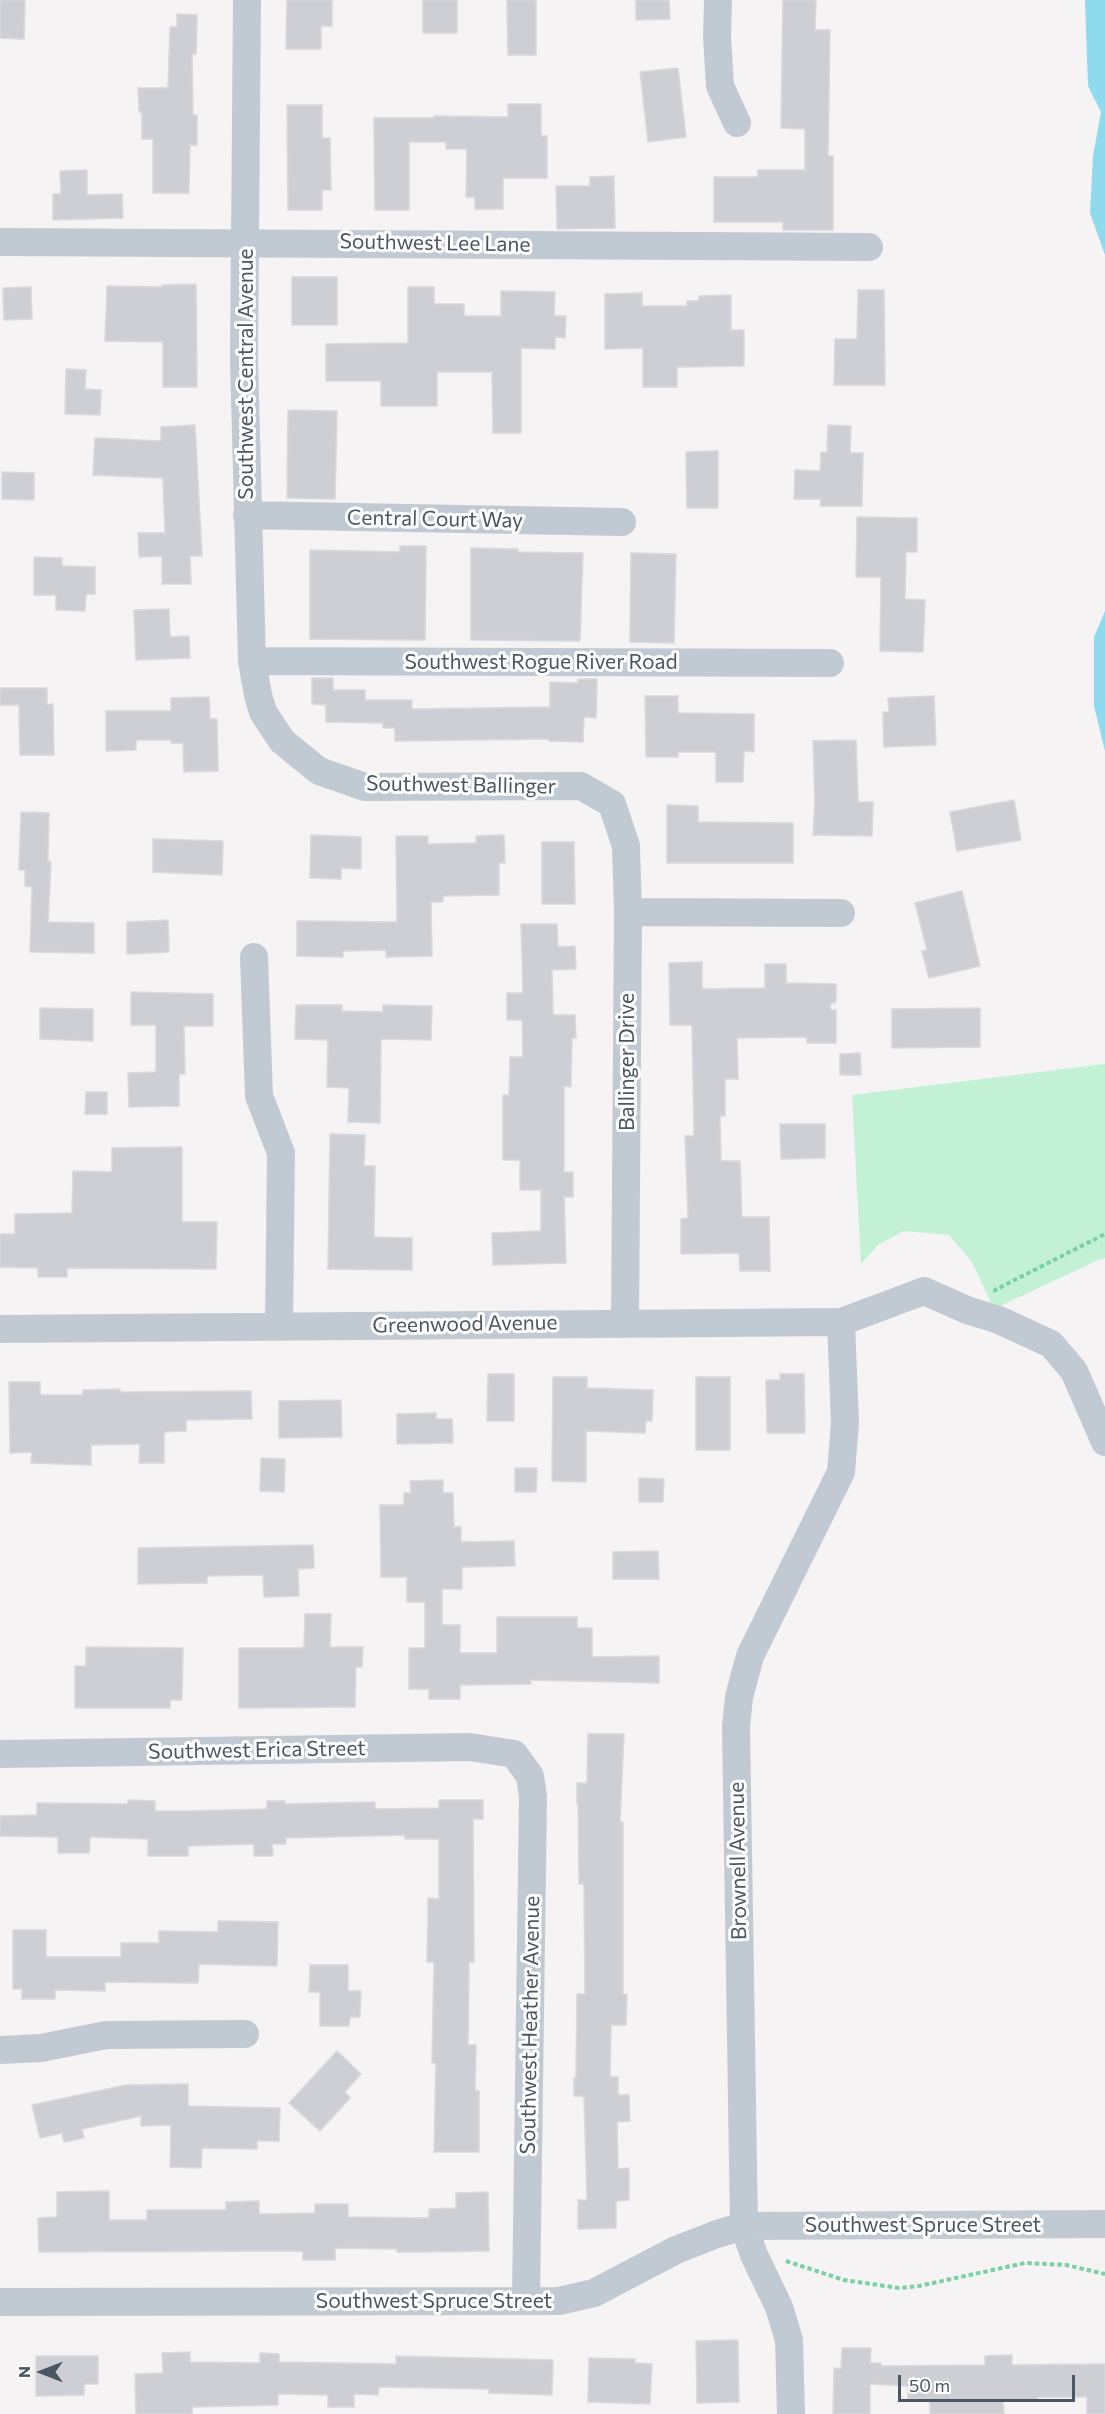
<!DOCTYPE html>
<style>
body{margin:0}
#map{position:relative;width:1105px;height:2414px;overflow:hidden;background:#f5f3f3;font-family:Commissioner,sans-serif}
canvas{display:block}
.north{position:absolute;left:12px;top:2342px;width:60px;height:60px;-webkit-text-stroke:4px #fff;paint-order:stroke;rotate:270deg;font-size:16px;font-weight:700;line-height:24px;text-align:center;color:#4a5661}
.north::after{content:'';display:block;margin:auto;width:21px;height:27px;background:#4a5661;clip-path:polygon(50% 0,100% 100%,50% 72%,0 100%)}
.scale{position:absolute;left:898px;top:2375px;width:177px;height:27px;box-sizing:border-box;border:3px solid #4a5661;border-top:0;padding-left:8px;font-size:18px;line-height:21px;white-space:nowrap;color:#4a5661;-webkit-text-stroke:4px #fff;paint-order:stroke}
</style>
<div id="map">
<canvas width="1105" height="2414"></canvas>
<div class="north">N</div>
<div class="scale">50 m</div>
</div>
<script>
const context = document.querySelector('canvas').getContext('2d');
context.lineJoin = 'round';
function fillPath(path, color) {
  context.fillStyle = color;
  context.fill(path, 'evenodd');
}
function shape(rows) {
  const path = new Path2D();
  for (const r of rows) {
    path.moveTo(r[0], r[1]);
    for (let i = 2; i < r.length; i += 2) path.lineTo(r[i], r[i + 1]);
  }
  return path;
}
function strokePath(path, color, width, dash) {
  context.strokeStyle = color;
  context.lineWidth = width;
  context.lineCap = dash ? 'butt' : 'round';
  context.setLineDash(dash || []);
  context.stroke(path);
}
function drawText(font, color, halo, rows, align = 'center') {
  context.font = font + ' Commissioner,sans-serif';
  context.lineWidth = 6;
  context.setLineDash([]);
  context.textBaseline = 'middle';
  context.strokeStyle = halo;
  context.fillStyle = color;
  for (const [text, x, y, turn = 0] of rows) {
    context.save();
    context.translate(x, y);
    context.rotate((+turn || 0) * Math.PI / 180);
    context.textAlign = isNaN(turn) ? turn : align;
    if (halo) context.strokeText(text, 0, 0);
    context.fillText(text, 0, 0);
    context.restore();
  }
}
const green = shape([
 [1105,1064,1105,1258,1098,1260,998,1307,999,1320,972,1262,949,1235,904,1231,878,1245,861,1264,852,1095]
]);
const water = shape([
 [1085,0,1105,0,1105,255,1090,213,1093,156,1101,112,1088,86],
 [1105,611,1105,751,1094,706,1094,637]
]);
const building = shape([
 [0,0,25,0,24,39,0,38,0,0],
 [287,0,332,0,332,26,321,26,321,49,286,49,287,0],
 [423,0,457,0,457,33,423,33,423,0],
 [507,0,536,0,536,55,508,55,507,0],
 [636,0,669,0,670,19,636,20,636,0],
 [783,0,816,0,815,30,830,30,828,156,833,156,833,230,783,230,783,222,714,222,714,177,758,177,758,170,805,170,805,129,781,128,783,0],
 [177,14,197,15,196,54,192,54,193,115,197,115,197,145,190,145,189,193,153,193,153,139,142,139,142,112,139,112,138,88,168,88,170,27,177,27,177,14],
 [678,68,686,137,648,142,640,72,678,68],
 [508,104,541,104,541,136,547,136,547,178,503,178,503,209,475,209,475,197,466,197,467,149,446,149,446,142,409,142,409,210,375,210,374,118,434,118,434,116,508,117,508,104],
 [287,105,322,105,322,138,330,138,331,190,322,190,322,210,288,210,287,105],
 [87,170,87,195,122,194,123,218,53,220,53,194,61,194,60,171,87,170],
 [614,176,615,228,557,229,556,186,590,186,590,177,614,176],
 [292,277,337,277,337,325,292,325,292,277],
 [196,284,197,387,163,387,163,342,105,341,107,286,162,287,162,285,196,284],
 [31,287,32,319,4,320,3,288,31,287],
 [408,287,434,287,434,304,464,304,464,316,501,316,501,291,555,292,554,316,566,316,565,338,555,337,555,349,521,348,521,433,493,433,492,372,437,372,437,406,381,406,381,381,326,381,326,344,408,343,408,287],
 [858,290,884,290,885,385,834,385,835,339,857,339,858,290],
 [642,293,642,306,687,306,687,301,699,301,699,296,731,295,731,330,744,330,744,366,677,367,677,387,643,387,643,348,605,349,605,294,642,293],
 [66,369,86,370,85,389,101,390,100,415,65,414,66,369],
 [288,410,337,411,335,499,287,498,288,410],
 [195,425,202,556,190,556,191,584,162,584,162,556,139,557,138,533,165,533,163,478,93,475,95,438,161,441,161,427,195,425],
 [828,425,851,426,850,453,863,453,862,506,820,506,821,499,794,499,795,470,820,471,821,452,827,453,828,425],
 [718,451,718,508,687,508,686,452,718,451],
 [2,472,34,473,34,500,2,499,2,472],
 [857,517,917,518,917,552,906,552,905,599,925,600,923,652,880,651,881,577,856,577,857,517],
 [400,546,426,546,425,640,310,639,310,550,400,552,400,546],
 [471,548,518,549,518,552,583,553,580,641,471,640,471,548],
 [631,553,676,554,674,643,630,642,631,553],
 [34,557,62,558,62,566,95,567,95,594,86,594,85,611,56,610,56,595,34,595,34,557],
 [169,609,170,637,189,636,190,658,136,660,134,610,169,609],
 [312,678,333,678,333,690,365,690,365,700,412,700,412,709,550,707,550,682,578,683,578,679,597,679,596,718,584,717,583,742,549,741,549,739,395,741,395,728,383,728,383,723,326,722,326,705,312,704,312,678],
 [0,688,47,688,47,705,53,704,54,755,20,755,19,705,0,705,0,688],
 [645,696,678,696,678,713,754,714,754,752,744,751,743,782,716,782,716,752,678,752,678,757,646,757,645,696],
 [934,696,936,745,884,747,883,712,889,712,888,698,934,696],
 [209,697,210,719,217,719,218,771,184,772,183,743,171,743,171,740,136,740,136,750,106,751,106,711,171,711,171,698,209,697],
 [856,740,858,802,873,802,872,836,813,835,815,801,813,741,856,740],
 [1014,800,1021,840,957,851,950,812,1014,800],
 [667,805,698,806,698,822,793,823,793,863,667,863,667,805],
 [21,812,49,813,48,862,51,862,48,922,94,923,94,953,30,952,32,887,25,886,25,870,19,870,21,812],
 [311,835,361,837,361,869,341,868,341,879,310,878,311,835],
 [504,835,505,863,499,863,499,895,443,896,443,902,431,902,432,956,386,957,386,950,343,951,343,957,297,956,297,921,397,922,396,836,428,836,428,844,476,843,476,836,504,835],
 [153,839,223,841,222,875,153,872,153,839],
 [542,842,574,842,575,904,542,904,542,842],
 [962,891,980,966,929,978,922,951,927,950,915,903,962,891],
 [168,920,169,952,127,954,127,922,168,920],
 [521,924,557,924,558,947,575,946,576,969,552,970,553,1015,575,1015,576,1038,572,1038,571,1087,564,1086,564,1172,573,1172,573,1197,564,1197,566,1263,493,1265,492,1233,541,1231,541,1190,520,1190,520,1160,503,1160,503,1095,509,1095,510,1057,523,1057,522,1020,507,1020,507,993,523,993,521,924],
 [702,962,702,989,765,988,765,964,786,964,786,983,836,984,836,1002,830,1004,831,1010,836,1010,836,1043,807,1043,807,1037,737,1038,738,1079,725,1079,725,1116,720,1116,721,1161,740,1161,742,1217,769,1217,770,1271,740,1271,739,1253,681,1254,681,1219,688,1218,685,1136,694,1136,692,1025,670,1025,669,963,702,962],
 [131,992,213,994,213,1026,184,1026,185,1074,179,1074,179,1106,129,1107,128,1073,156,1072,156,1025,131,1025,131,992],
 [296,1005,342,1005,342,1011,383,1012,383,1005,432,1006,431,1040,381,1039,380,1123,348,1122,349,1088,327,1087,328,1040,295,1039,296,1005],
 [40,1008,93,1009,93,1041,40,1039,40,1008],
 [980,1008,980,1047,892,1048,892,1009,980,1008],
 [860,1053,861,1075,840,1075,840,1054,860,1053],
 [86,1092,107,1092,107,1114,85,1114,86,1092],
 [780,1124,825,1124,825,1158,781,1159,780,1124],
 [330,1134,365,1135,364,1166,375,1166,374,1237,412,1238,412,1270,328,1269,330,1134],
 [182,1147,182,1222,217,1222,216,1269,67,1268,67,1277,38,1277,38,1268,0,1267,0,1234,15,1234,15,1214,72,1213,73,1171,112,1172,112,1148,182,1147],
 [488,1374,514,1374,514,1421,487,1421,488,1374],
 [780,1374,804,1374,805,1433,767,1433,766,1380,780,1380,780,1374],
 [553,1377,587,1377,587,1388,653,1390,652,1421,646,1421,645,1433,586,1431,586,1482,552,1481,553,1377],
 [696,1377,730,1377,730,1450,696,1450,696,1377],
 [9,1382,40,1382,40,1395,83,1395,83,1390,120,1389,120,1392,251,1391,252,1419,186,1420,186,1431,164,1432,164,1463,139,1463,140,1444,91,1445,91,1465,31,1463,32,1452,10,1453,9,1382],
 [341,1400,342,1437,279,1438,279,1401,341,1400],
 [436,1413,436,1419,452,1419,453,1443,397,1444,397,1414,436,1413],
 [261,1458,285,1459,284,1492,260,1491,261,1458],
 [515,1468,537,1468,536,1492,515,1492,515,1468],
 [639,1478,664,1479,663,1502,639,1502,639,1478],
 [443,1480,443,1493,453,1493,454,1527,461,1527,461,1542,514,1541,515,1566,462,1567,462,1589,442,1589,442,1625,460,1625,460,1653,497,1653,497,1617,577,1617,577,1628,592,1628,592,1657,659,1656,659,1683,530,1680,531,1684,460,1685,460,1699,429,1699,429,1689,409,1689,409,1648,425,1648,425,1602,407,1602,407,1577,381,1577,380,1505,404,1505,404,1493,411,1493,410,1481,443,1480],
 [313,1545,314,1568,298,1569,299,1596,264,1597,263,1575,207,1576,207,1583,138,1584,138,1548,313,1545],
 [658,1551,659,1579,613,1579,613,1552,658,1551],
 [305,1614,331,1614,330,1647,363,1647,362,1667,356,1667,355,1707,239,1708,239,1648,304,1648,305,1614],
 [86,1647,183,1648,182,1700,170,1700,170,1708,75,1708,75,1666,86,1666,86,1647],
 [588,1734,624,1734,620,1822,623,1822,623,1994,627,1994,626,2025,611,2025,610,2077,618,2077,618,2095,629,2095,630,2121,617,2122,618,2169,629,2168,629,2200,616,2201,616,2228,578,2229,578,2200,587,2200,584,2096,574,2096,574,2078,576,2078,577,1994,585,1994,584,1884,579,1884,578,1803,577,1803,577,1783,587,1783,588,1734],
 [128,1800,155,1801,155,1811,188,1811,267,1809,267,1801,285,1801,285,1804,375,1802,375,1809,439,1808,439,1800,483,1800,483,1819,473,1819,474,1962,469,1962,468,2045,476,2045,475,2090,479,2091,479,2152,434,2152,436,2063,432,2063,434,1962,427,1962,428,1923,428,1898,439,1899,439,1839,405,1839,405,1835,286,1838,286,1844,272,1844,273,1856,254,1856,254,1844,188,1846,188,1856,148,1856,148,1839,90,1837,89,1853,58,1853,58,1837,0,1836,0,1816,37,1815,37,1803,128,1804,128,1800],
 [218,1921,278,1922,277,1966,199,1964,198,1983,105,1982,105,1991,55,1990,55,1999,22,1999,22,1989,13,1989,13,1930,46,1930,46,1957,121,1957,121,1943,159,1943,159,1931,218,1932,218,1921],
 [310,1965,348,1965,348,1991,361,1991,360,2017,350,2017,349,2026,320,2026,320,1992,309,1992,310,1965],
 [337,2051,361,2074,345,2092,350,2098,320,2131,289,2103,337,2051],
 [188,2084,188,2106,280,2108,279,2141,257,2141,257,2149,202,2148,201,2168,170,2167,171,2125,141,2126,141,2116,82,2129,84,2138,64,2142,62,2133,40,2138,32,2105,126,2085,188,2084],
 [109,2191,109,2220,147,2220,147,2210,226,2210,226,2202,259,2201,259,2214,315,2213,315,2204,348,2204,348,2217,429,2218,429,2209,456,2208,456,2193,488,2192,489,2251,422,2252,397,2252,397,2249,335,2248,335,2260,303,2260,303,2251,39,2252,38,2218,57,2217,57,2192,109,2191],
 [738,2340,739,2402,697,2403,696,2341,738,2340],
 [842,2348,871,2348,870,2363,881,2363,881,2366,985,2365,985,2356,1012,2355,1012,2365,1105,2364,1105,2414,1087,2414,1087,2397,1037,2397,1037,2400,1003,2401,1004,2414,930,2414,930,2398,908,2399,908,2386,870,2384,870,2414,833,2414,834,2368,841,2369,842,2348],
 [190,2352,190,2362,260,2363,260,2353,279,2354,279,2362,396,2364,396,2356,553,2360,552,2395,489,2393,489,2389,379,2387,378,2395,354,2394,354,2407,328,2407,328,2395,278,2394,278,2405,192,2407,192,2414,136,2414,135,2374,163,2373,162,2353,190,2352],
 [36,2356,98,2356,98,2384,84,2384,84,2395,36,2396,36,2356],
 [589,2358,635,2359,635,2363,652,2364,650,2404,588,2402,589,2358]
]);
const path = shape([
 [996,1292,995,1290,1105,1234],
 [786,2261,844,2280,899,2288,919,2286,1025,2263,1066,2265,1105,2274]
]);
const minor = shape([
 [247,0,244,359,252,661,258,695,263,712,282,741,319,771,365,787,581,786,612,804,626,846,628,912,625,1322],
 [718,0,717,36,720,86,737,123],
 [0,242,869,247],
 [247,515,622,522],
 [252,661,830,663],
 [628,912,841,913],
 [254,957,259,1096,281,1153,279,1326],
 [0,1329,841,1322,924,1291,967,1310,999,1320,1051,1344,1074,1371,1105,1442],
 [0,1754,470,1747,514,1754,530,1776,533,1797,526,2301],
 [0,2050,41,2048,106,2035,245,2034],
 [0,2302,559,2301,594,2293,676,2250,717,2234,744,2226,1105,2224],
 [791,2414,789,2340,779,2307,754,2255,744,2226,736,1727,739,1697,750,1656,841,1472,845,1423,841,1322]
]);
const streetNames = [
 ["Southwest Lee Lane",435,243,1],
 ["Southwest Central Avenue",246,374,-90],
 ["Central Court Way",435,519,1],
 ["Southwest Rogue River Road",541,662],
 ["Southwest Ballinger",461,785,1],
 ["Ballinger Drive",627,1062,-90],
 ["Greenwood Avenue",465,1324,-1],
 ["Southwest Erica Street",257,1750,-1],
 ["Brownell Avenue",738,1861,-91],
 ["Southwest Heather Avenue",530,2025,-89],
 ["Southwest Spruce Street",923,2225],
 ["Southwest Spruce Street",434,2301]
];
fillPath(green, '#c3f1d5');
fillPath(water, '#90daee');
fillPath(building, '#cdcfd5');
strokePath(building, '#d7d9de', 1.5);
strokePath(path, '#7ad0a6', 4, [4.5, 3]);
strokePath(minor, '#c1cad2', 28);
drawText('21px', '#4a5661', '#fff', streetNames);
</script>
